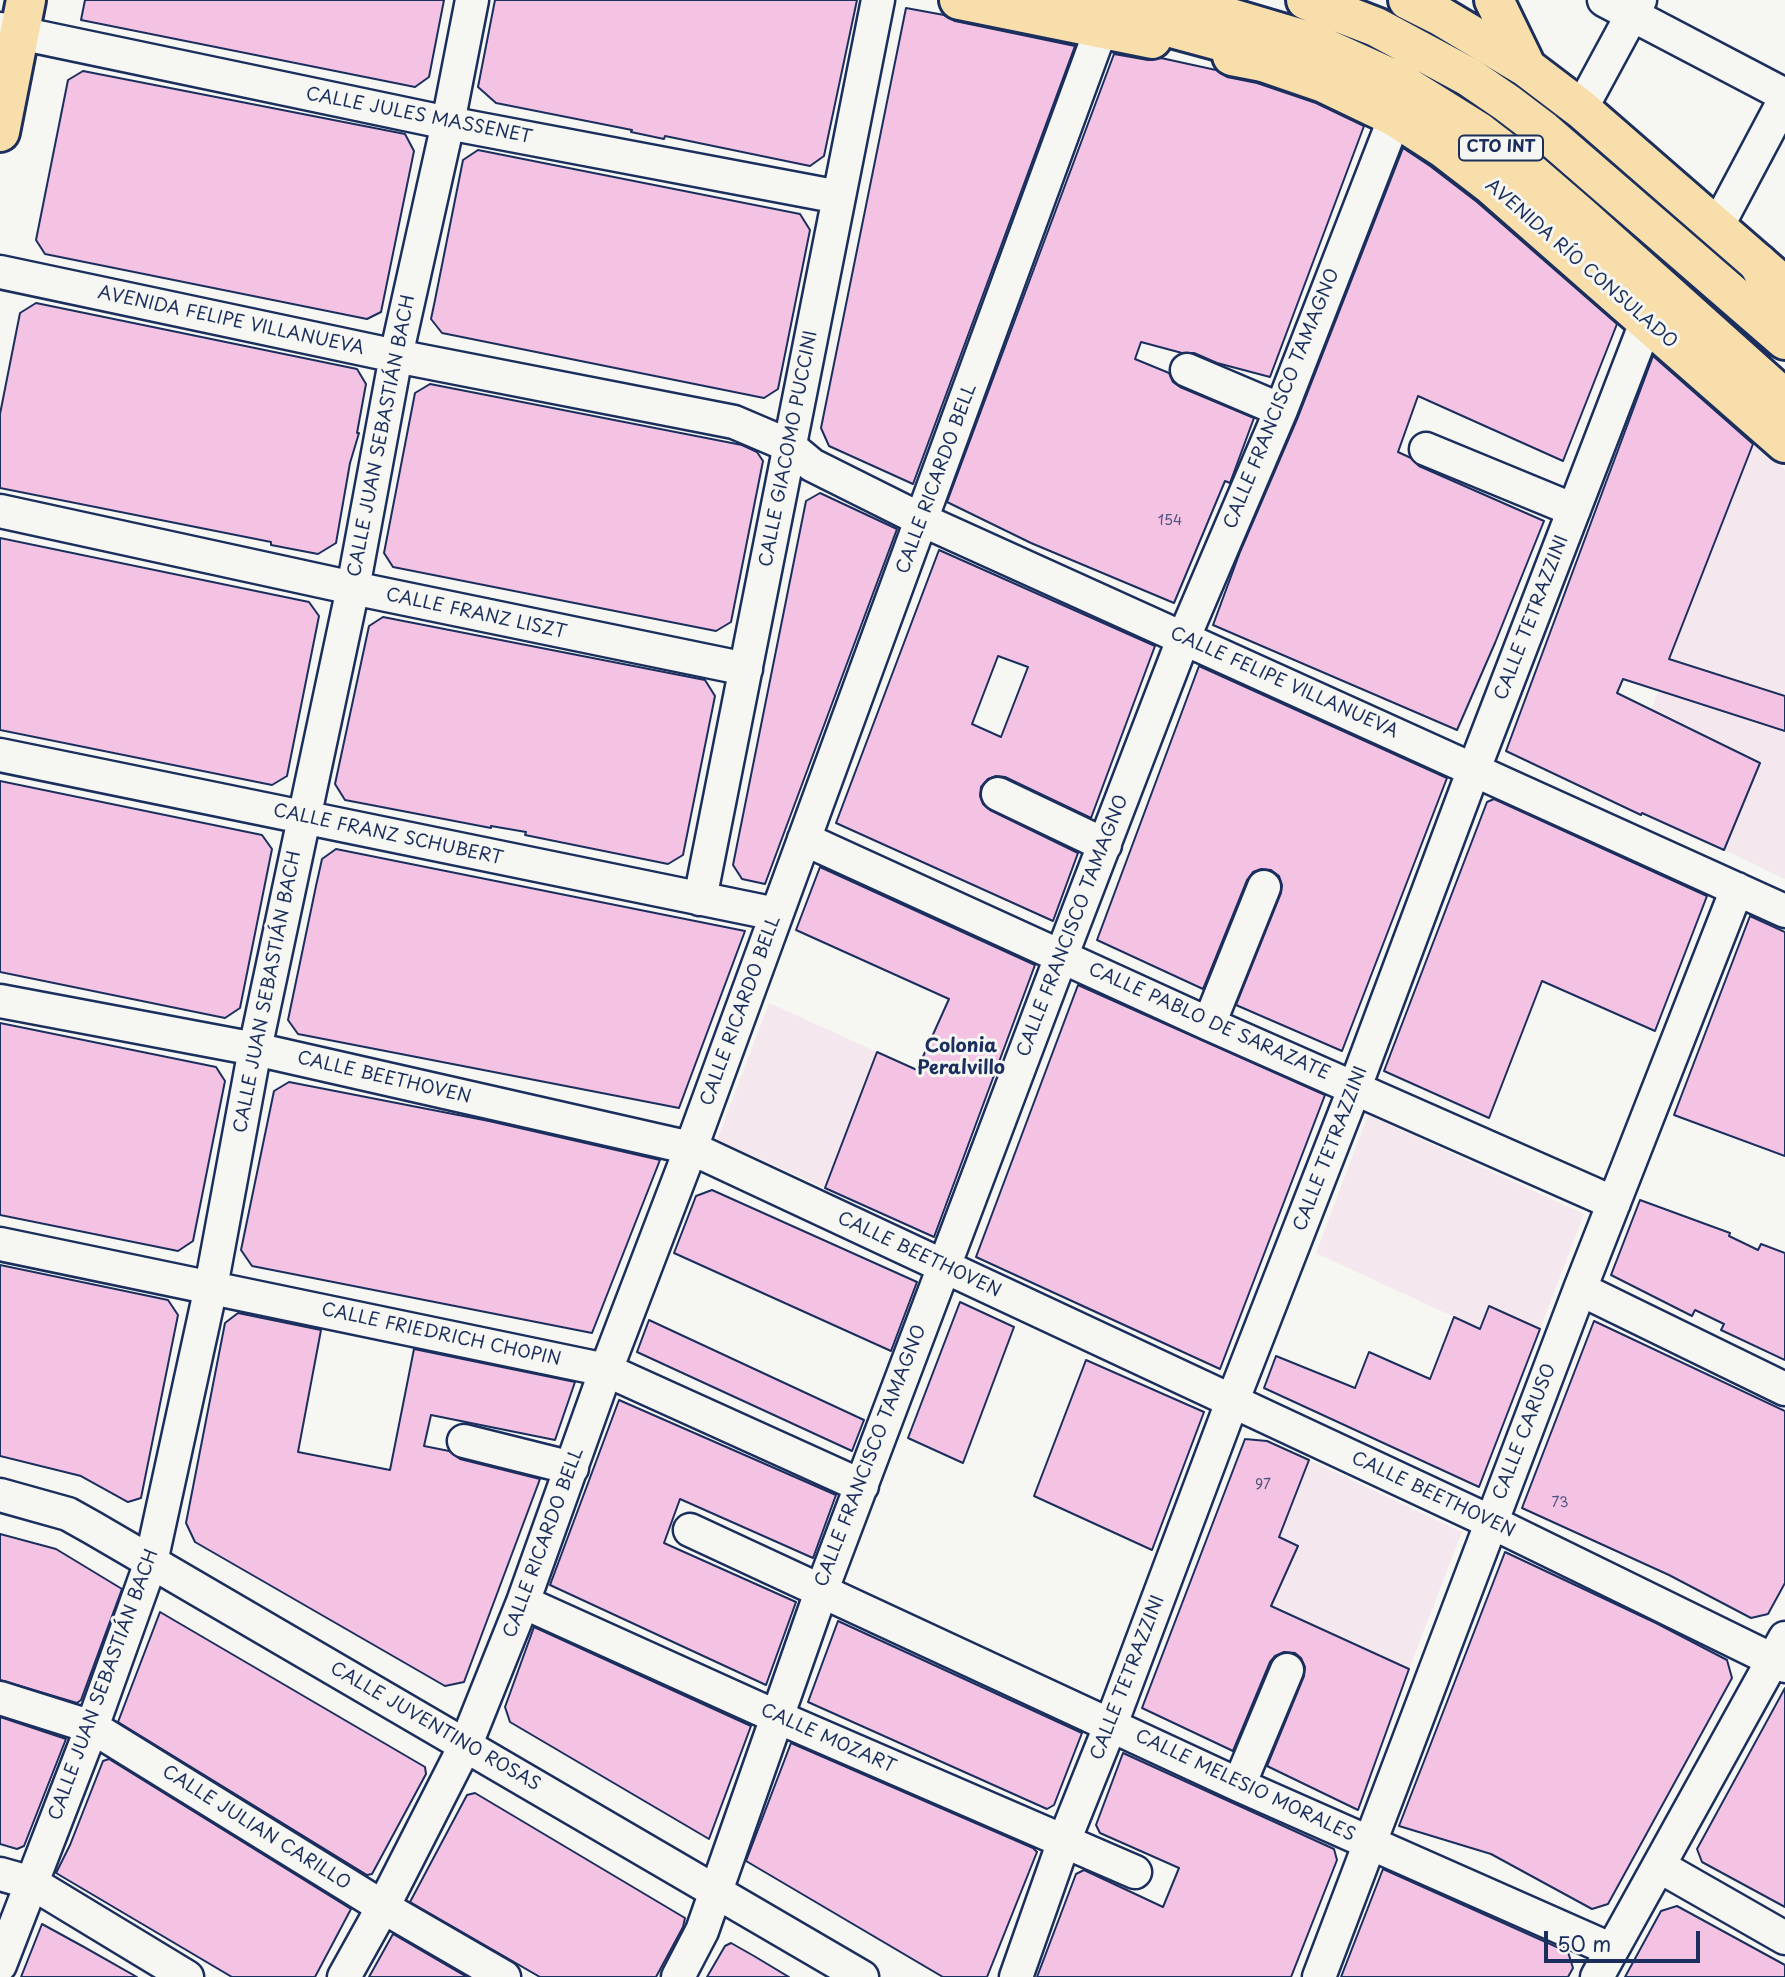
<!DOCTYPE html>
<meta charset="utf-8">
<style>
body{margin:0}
#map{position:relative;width:1785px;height:1977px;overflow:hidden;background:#f6f6f2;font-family:"Playpen Sans",sans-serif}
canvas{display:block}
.scale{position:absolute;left:1544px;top:1931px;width:156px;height:32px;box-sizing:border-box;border:4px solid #1b2f5e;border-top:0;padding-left:9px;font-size:21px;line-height:24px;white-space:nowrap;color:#1b2f5e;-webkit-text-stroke:5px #f6f6f2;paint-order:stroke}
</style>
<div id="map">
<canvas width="1785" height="1977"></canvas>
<div class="scale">50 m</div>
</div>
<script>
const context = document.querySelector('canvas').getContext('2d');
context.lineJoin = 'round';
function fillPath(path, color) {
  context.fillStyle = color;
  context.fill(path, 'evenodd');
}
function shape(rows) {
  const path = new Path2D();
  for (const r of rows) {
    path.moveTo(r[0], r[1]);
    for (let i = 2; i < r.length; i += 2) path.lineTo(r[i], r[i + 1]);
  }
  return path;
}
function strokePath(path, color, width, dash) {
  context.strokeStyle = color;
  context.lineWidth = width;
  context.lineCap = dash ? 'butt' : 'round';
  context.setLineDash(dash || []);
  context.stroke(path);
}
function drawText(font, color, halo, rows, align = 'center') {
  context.font = font + ' "Playpen Sans",sans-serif';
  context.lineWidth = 6;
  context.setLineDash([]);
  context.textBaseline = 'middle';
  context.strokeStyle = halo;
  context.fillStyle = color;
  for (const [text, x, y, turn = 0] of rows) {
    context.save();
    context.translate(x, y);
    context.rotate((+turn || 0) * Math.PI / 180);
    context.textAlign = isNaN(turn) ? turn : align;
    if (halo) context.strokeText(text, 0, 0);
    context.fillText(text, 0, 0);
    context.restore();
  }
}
const built = shape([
 [1754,441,1785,470,1785,879,1724,850,1760,763,1651,710,1713,544],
 [769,1003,877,1052,825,1188,717,1140],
 [1368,1115,1584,1214,1540,1329,1490,1306,1480,1329,1316,1253],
 [1309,1460,1462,1532,1409,1669,1271,1606,1298,1547,1279,1537]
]);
const building = shape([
 [85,0,444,0,429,77,415,87,81,20,85,0],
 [495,0,857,0,824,156,810,166,665,136,664,139,631,132,632,130,496,103,478,87,495,0],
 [906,8,944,15,955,21,1075,46,913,484,829,446,821,428,906,8],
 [1114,54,1148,60,1161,58,1216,70,1227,77,1257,83,1316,103,1364,126,1270,377,1217,363,1194,353,1182,353,1141,342,1135,359,1169,373,1173,382,1180,387,1254,418,1230,483,1225,481,1174,603,1031,543,947,502,1114,54],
 [83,71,405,134,414,151,381,312,367,319,45,254,36,240,68,80,83,71],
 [1403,148,1430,166,1477,202,1617,324,1563,461,1418,396,1398,452,1411,458,1419,466,1544,521,1495,643,1457,730,1213,625,1240,552,1298,417,1403,148],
 [478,150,800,214,810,230,778,389,764,398,442,333,431,319,435,300,463,160,478,150],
 [36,303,357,369,366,384,357,433,359,433,350,463,336,543,318,554,271,545,271,542,0,488,0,414,20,313,36,303],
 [1653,356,1753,444,1669,659,1785,696,1785,731,1623,679,1617,693,1760,763,1724,850,1642,813,1641,815,1506,751,1653,356],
 [430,384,742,445,757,452,763,461,731,622,716,631,393,567,384,553,415,393,430,384],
 [820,493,897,529,765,884,742,879,733,865,806,501,820,493],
 [0,538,309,602,319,616,287,776,272,785,0,730,0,538],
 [939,550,1155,646,1091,818,1005,777,996,776,988,779,981,787,980,796,983,804,990,810,1078,853,1053,921,836,823,939,550],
 [998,656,1028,667,1001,737,972,724,998,656],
 [383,617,705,680,715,696,683,855,668,864,525,835,526,832,491,826,491,828,345,800,335,784,369,626,383,617],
 [1199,666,1447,778,1342,1051,1236,1005,1281,893,1282,885,1279,876,1271,870,1261,869,1253,872,1247,880,1203,989,1097,940,1199,666],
 [0,781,262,835,272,849,240,1008,225,1018,0,972,0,781],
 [1494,799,1707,896,1655,1031,1542,981,1489,1118,1384,1071,1487,802,1494,799],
 [336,849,745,931,679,1108,298,1034,288,1020,316,886,322,859,336,849],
 [820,867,1035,965,934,1237,825,1188,877,1052,917,1070,949,999,796,930,820,867],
 [1750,916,1785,932,1785,1156,1674,1115,1750,916],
 [1078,985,1325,1095,1220,1369,976,1257,1078,985],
 [0,1023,216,1067,225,1081,193,1241,178,1251,0,1215,0,1023],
 [289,1082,489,1121,660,1160,592,1333,252,1266,241,1250,274,1091,289,1082],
 [712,1190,917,1282,891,1351,674,1253,696,1196,712,1190],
 [1640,1200,1730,1233,1729,1236,1758,1250,1761,1244,1785,1253,1785,1360,1721,1330,1724,1324,1695,1310,1692,1316,1611,1275,1640,1200],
 [0,1265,168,1300,178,1315,141,1498,128,1502,81,1476,0,1456,0,1265],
 [960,1302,1014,1327,963,1463,908,1438,960,1302],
 [1489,1306,1540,1329,1479,1487,1264,1388,1276,1356,1355,1388,1369,1352,1430,1379,1454,1317,1480,1329,1489,1306],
 [238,1313,321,1330,298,1452,390,1470,414,1349,575,1382,555,1440,431,1415,424,1446,449,1451,460,1459,540,1479,464,1682,445,1686,195,1542,186,1523,225,1323,238,1313],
 [649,1320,864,1420,852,1451,637,1352,649,1320],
 [1594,1321,1785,1411,1785,1583,1768,1614,1751,1618,1669,1575,1522,1508,1594,1321],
 [1086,1360,1204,1412,1152,1550,1034,1496,1086,1360],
 [619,1400,836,1495,813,1558,680,1499,664,1543,796,1602,766,1685,550,1585,619,1400],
 [1245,1439,1267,1441,1309,1460,1279,1537,1298,1546,1271,1606,1409,1669,1358,1810,1267,1766,1304,1676,1305,1667,1301,1658,1295,1653,1284,1652,1275,1656,1270,1662,1233,1751,1142,1708,1245,1439],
 [0,1534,56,1549,122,1589,81,1700,77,1703,0,1680,0,1534],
 [1505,1552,1656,1623,1727,1660,1732,1678,1608,1904,1592,1909,1491,1854,1399,1826,1505,1552],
 [160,1612,425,1767,426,1774,372,1874,367,1875,118,1722,160,1612],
 [838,1621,1082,1733,1054,1805,1047,1809,808,1702,838,1621],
 [534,1627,751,1726,709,1839,510,1722,505,1707,534,1627],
 [1785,1688,1785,1907,1702,1862,1697,1849,1785,1688],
 [0,1717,66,1739,24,1846,17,1849,0,1844,0,1717],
 [791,1743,1033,1848,1037,1852,987,1977,943,1977,746,1861,791,1743],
 [1123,1753,1334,1849,1337,1860,1291,1977,1037,1977,1076,1874,1084,1870,1163,1907,1179,1868,1100,1833,1096,1825,1123,1753],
 [109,1759,351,1909,315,1977,232,1977,56,1873,70,1845,103,1761,109,1759],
 [475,1793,685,1918,683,1927,656,1977,540,1977,410,1902,467,1795,475,1793],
 [1383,1869,1568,1952,1573,1968,1568,1977,1341,1977,1383,1869],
 [1677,1906,1785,1965,1785,1977,1625,1977,1661,1911,1677,1906],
 [42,1924,84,1947,137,1977,21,1977,42,1924],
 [393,1934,467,1977,369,1977,393,1934],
 [731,1943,754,1956,789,1977,707,1977,725,1946,731,1943]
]);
const minor = shape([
 [1604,0,1785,95],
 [0,29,448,123,839,197],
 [1581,109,1640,0],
 [1717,227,1785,99],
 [0,272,396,356,734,422,788,445,812,465,922,520,1785,911],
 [1187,370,1281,410],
 [1426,449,1574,510],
 [0,511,353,588,746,669],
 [0,755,776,914],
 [998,794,1105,845],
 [804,839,1209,1024,1614,1203],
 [700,899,878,0],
 [0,1001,255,1049,691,1148,1491,1522,1785,1666],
 [1209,1024,1264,887],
 [0,1244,606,1370,862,1486],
 [1580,1289,1785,1389],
 [464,1441,572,1468],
 [0,1495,68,1514,93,1528,862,1977],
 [690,1530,1239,1785,1612,1950],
 [523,1602,775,1716,1135,1872],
 [0,1698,92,1727,383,1907,504,1977],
 [1239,1785,1287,1670],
 [1659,1866,1785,1938],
 [0,1874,32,1883,187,1977],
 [0,1965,92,1727,151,1562,211,1287,255,1049,353,588,396,356,448,123,472,0],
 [344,1977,383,1907,466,1744,523,1602,606,1370,691,1148,1101,29],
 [678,1977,702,1931,821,1592,1061,957,1184,637,1281,410,1395,117],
 [1016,1977,1064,1841,1111,1724,1232,1402,1355,1087,1474,769,1647,320],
 [1319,1977,1580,1289,1737,889],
 [1597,1977,1785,1638]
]);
const major = shape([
 [959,0,1152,39],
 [1408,0,1440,16,1527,68,1581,109,1783,285],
 [1494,0,1527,68],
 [1232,56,1263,62,1324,83,1395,117,1443,148,1491,185,1785,443],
 [0,132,26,0]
]);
const highway = shape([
 [1068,0,1223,42,1263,62],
 [1155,0,1207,11,1312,42,1398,81,1478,131,1522,165,1581,216,1785,399],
 [1306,0,1376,27,1469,77,1507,103,1544,131,1785,340],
 [1758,263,1785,313]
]);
const numberNames = [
 ["154",1170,521],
 ["97",1263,1485],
 ["73",1560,1503]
];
const shields = [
 [1501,148,84]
];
const shieldNames = [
 ["CTO INT",1501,148]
];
const streetNames = [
 ["CALLE JULES MASSENET",419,116,11],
 ["AVENIDA RÍO CONSULADO",1581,264,41],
 ["AVENIDA FELIPE VILLANUEVA",231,321,12],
 ["CALLE FRANCISCO TAMAGNO",1282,399,-68],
 ["CALLE JUAN SEBASTIÁN BACH",382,436,-79],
 ["CALLE GIACOMO PUCCINI",789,449,-79],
 ["CALLE RICARDO BELL",937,479,-70],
 ["CALLE FRANZ LISZT",476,614,12],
 ["CALLE TETRAZZINI",1532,618,-69],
 ["CALLE FELIPE VILLANUEVA",1284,683,24],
 ["CALLE FRANZ SCHUBERT",388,835,12],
 ["CALLE FRANCISCO TAMAGNO",1073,926,-69],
 ["CALLE JUAN SEBASTIÁN BACH",268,992,-79],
 ["CALLE RICARDO BELL",741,1011,-70],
 ["CALLE PABLO DE SARAZATE",1209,1022,24],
 ["CALLE BEETHOVEN",384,1078,13],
 ["CALLE TETRAZZINI",1331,1149,-69],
 ["CALLE BEETHOVEN",919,1255,25],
 ["CALLE FRIEDRICH CHOPIN",441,1335,12],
 ["CALLE CARUSO",1525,1432,-69],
 ["CALLE FRANCISCO TAMAGNO",871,1456,-69],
 ["CALLE BEETHOVEN",1433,1495,25],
 ["CALLE RICARDO BELL",544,1543,-70],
 ["CALLE TETRAZZINI",1128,1678,-69],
 ["CALLE JUAN SEBASTIÁN BACH",104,1685,-70],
 ["CALLE JUVENTINO ROSAS",435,1727,30],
 ["CALLE MOZART",828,1739,24],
 ["CALLE MELESIO MORALES",1245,1786,25],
 ["CALLE JULIAN CARILLO",256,1828,32]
];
const neighbourhoodNames = [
 ["Colonia",961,1047],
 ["Peralvillo",961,1069]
];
fillPath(built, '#f5e7ee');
fillPath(building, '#f4c3e4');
strokePath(building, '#1b2f5e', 2);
strokePath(minor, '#1b2f5e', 37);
strokePath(major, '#1b2f5e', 44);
strokePath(highway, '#1b2f5e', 44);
strokePath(minor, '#f6f6f2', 32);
strokePath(major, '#f8deab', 38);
strokePath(highway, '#f8deab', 38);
drawText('14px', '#515480', null, numberNames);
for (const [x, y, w] of shields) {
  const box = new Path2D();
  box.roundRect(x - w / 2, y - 12.5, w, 25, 5);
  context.fillStyle = '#f6f6f2';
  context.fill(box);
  strokePath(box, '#1b2f5e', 2);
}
drawText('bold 16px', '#1b2f5e', null, shieldNames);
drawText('18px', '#1b2f5e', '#f6f6f2', streetNames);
drawText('bold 19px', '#1b2f5e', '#f6f6f2', neighbourhoodNames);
</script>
